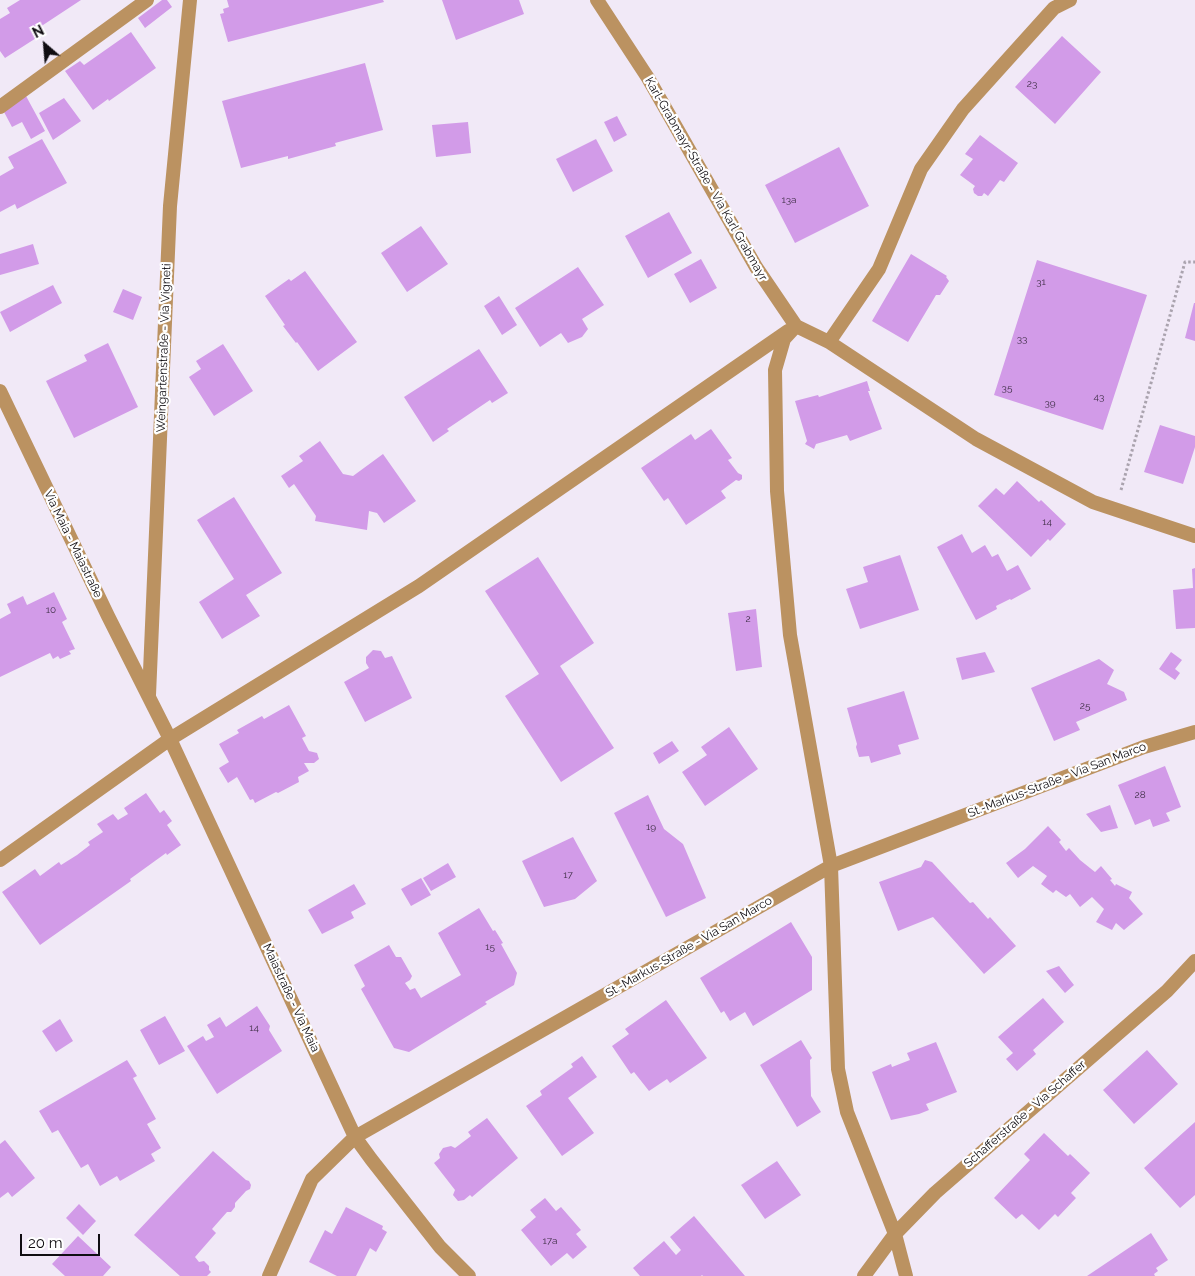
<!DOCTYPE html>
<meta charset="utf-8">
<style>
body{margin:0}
#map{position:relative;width:1195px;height:1276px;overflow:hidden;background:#f1e9f7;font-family:Raleway,sans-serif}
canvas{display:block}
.north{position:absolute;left:20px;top:20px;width:50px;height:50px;-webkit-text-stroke:4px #fff;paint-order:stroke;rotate:333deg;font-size:14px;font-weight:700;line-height:20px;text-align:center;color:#100d12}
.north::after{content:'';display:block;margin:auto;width:18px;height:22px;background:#100d12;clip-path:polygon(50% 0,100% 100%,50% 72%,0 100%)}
.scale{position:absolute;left:20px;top:1234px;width:80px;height:22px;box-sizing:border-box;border:2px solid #100d12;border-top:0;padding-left:6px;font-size:15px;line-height:18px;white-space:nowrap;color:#100d12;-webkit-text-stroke:4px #fff;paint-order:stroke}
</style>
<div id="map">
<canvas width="1195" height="1276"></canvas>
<div class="north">N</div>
<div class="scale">20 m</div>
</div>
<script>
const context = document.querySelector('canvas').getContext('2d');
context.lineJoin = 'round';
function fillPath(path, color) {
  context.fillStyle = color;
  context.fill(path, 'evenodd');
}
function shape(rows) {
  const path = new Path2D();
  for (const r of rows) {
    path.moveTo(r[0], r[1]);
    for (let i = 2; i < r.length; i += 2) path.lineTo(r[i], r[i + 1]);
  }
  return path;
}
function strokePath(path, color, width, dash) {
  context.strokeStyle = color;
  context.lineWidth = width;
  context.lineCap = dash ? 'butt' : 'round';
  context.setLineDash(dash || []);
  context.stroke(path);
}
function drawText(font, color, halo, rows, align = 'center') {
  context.font = font + ' Raleway,sans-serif';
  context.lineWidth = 4.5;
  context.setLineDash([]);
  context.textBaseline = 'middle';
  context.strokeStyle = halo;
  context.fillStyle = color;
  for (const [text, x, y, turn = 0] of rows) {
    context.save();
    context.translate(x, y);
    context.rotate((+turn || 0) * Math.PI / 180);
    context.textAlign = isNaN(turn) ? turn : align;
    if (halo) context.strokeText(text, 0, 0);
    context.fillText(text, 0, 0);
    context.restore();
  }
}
const building = shape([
 [20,0,81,0,40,27,44,33,5,58,0,51,0,19,10,13,7,8],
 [162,0,167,0,172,7,145,28,138,18],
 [227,0,383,0,384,2,228,42,220,14,224,13,223,9,229,7],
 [442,0,519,0,524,14,456,40],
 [131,32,156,68,109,101,108,99,93,110,65,71,80,61,84,65],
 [1062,36,1101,72,1055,124,1015,87],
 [365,63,383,130,335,143,336,146,288,159,288,156,241,168,222,101],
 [26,96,45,131,31,139,22,122,12,127,4,112],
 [64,98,81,121,53,140,39,113],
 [617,116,627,135,614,142,604,122],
 [468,122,471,153,436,157,432,125],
 [980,135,1018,163,1004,182,1000,180,988,196,984,193,982,196,978,196,974,193,973,189,975,186,960,175,973,159,965,154],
 [42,139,67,183,17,209,15,204,0,212,0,176,14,168,8,157],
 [596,139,613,171,573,192,556,159],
 [839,147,869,206,795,243,765,185],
 [669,212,692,253,648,278,625,236],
 [421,226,448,264,407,292,381,253],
 [33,244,39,264,0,275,0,254],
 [911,254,947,276,946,277,949,281,940,295,936,295,908,342,872,321],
 [701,259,717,288,690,303,674,274],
 [1037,260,1147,295,1103,430,994,395],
 [578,267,604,305,582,319,588,329,582,337,568,343,561,333,540,347,515,308],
 [305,271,357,342,318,371,297,342,296,343,283,326,285,325,265,296,289,279,291,281],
 [53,285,62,303,10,332,0,312],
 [123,289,142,297,133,320,113,312],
 [499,296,517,325,502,335,484,306],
 [1194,303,1195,303,1195,341,1185,338],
 [108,343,138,407,74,438,46,381,87,361,84,355],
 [223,344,253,391,214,416,189,377,201,369,196,361],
 [479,349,508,393,492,403,490,400,447,429,449,431,433,442,404,397],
 [867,381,870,391,868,391,882,429,850,441,847,435,816,444,814,449,805,444,807,441,795,401,818,395,819,397],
 [1160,425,1195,436,1195,447,1183,484,1144,472],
 [711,429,732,458,728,460,738,473,742,475,742,479,739,481,736,480,721,491,726,498,686,525,668,498,664,501,641,468,691,434,695,440],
 [320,441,343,474,353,476,383,454,416,501,384,523,377,513,369,511,367,530,315,521,316,516,294,484,289,488,281,476,303,461,299,456],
 [1017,481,1039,502,1041,500,1066,524,1050,541,1048,539,1031,557,978,506,996,488,1004,495],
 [234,497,282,573,246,595,260,616,222,639,199,602,234,579,197,520],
 [962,534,972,553,985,545,992,557,998,554,1007,571,1018,565,1031,589,1011,600,1010,599,996,606,997,609,976,620,937,547],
 [900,555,919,610,860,629,846,589,868,582,863,567],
 [538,557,594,643,560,666,614,748,561,782,505,696,539,674,485,591],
 [1195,568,1195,628,1176,629,1173,590,1193,588,1192,569],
 [54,592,67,619,62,622,75,649,69,651,71,654,60,659,58,656,53,659,50,653,0,677,0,619,11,613,7,604,23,596,27,605],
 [756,609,762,667,736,671,728,613],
 [373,650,381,651,385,658,392,656,412,698,365,722,344,682,369,668,366,663,366,657],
 [985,652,995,672,962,680,956,658],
 [1171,652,1182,660,1175,669,1180,673,1175,680,1159,669],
 [1099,659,1114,670,1107,684,1124,692,1127,700,1076,722,1080,730,1054,741,1031,688],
 [904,691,919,739,898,745,901,754,871,763,869,756,859,757,856,747,857,744,847,708],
 [289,705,306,736,302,738,309,751,317,753,319,759,314,763,304,763,309,771,298,777,299,782,278,793,276,792,255,803,253,799,250,800,237,777,228,783,219,768,229,762,219,744,239,733,237,730,262,716,264,719],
 [729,727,758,769,705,806,682,772,707,755,701,747],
 [672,741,679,751,659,764,653,753],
 [1165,766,1181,807,1166,813,1170,821,1153,827,1150,819,1135,825,1118,785],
 [146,793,160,813,164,810,172,821,167,825,181,845,167,855,166,853,130,879,131,881,40,945,2,892,35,869,40,876,59,862,61,865,77,855,90,845,88,842,103,832,97,824,113,814,118,820,128,814,124,808],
 [648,795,664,829,683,844,706,898,666,917,614,813],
 [1110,805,1118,828,1101,832,1086,814],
 [1048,826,1061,840,1059,842,1066,851,1069,848,1080,860,1095,872,1101,866,1112,879,1110,880,1115,886,1116,884,1132,892,1129,898,1143,914,1124,930,1116,923,1112,930,1096,922,1104,909,1092,897,1080,907,1070,894,1066,897,1056,890,1053,893,1041,884,1047,876,1033,866,1018,878,1006,863,1025,849],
 [573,837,597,881,575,899,544,907,522,861],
 [925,860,932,862,970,903,973,902,988,919,990,917,1016,946,984,974,933,917,898,931,879,882,921,867],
 [448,863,456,877,431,891,423,878],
 [421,878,431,895,411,906,401,889],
 [354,884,366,904,351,912,354,918,322,934,308,910],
 [479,908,493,931,495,930,503,943,501,944,517,973,514,985,485,1002,487,1004,409,1052,394,1048,361,989,365,986,354,965,389,945,396,957,401,957,412,976,410,980,405,983,410,990,415,988,421,998,461,975,438,933],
 [791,922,812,957,812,990,753,1026,745,1012,730,1021,724,1011,721,1013,700,978],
 [1059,966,1074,985,1065,993,1046,971],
 [1043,998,1064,1022,1033,1050,1036,1054,1017,1071,1006,1059,1013,1053,998,1037],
 [666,1000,707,1058,670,1083,667,1079,649,1091,634,1072,631,1074,612,1046,629,1034,625,1029],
 [257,1006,270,1026,269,1030,282,1051,217,1094,187,1046,203,1036,206,1041,214,1037,207,1025,220,1017,226,1027],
 [165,1016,185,1051,159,1065,140,1030],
 [60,1019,73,1041,56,1052,42,1031],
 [801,1040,812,1058,810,1060,811,1096,821,1112,797,1127,760,1065],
 [936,1042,957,1092,926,1104,929,1110,919,1114,891,1120,872,1072,891,1064,892,1067,910,1060,907,1053],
 [1147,1050,1178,1084,1134,1124,1103,1090],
 [582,1056,597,1077,568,1098,594,1133,562,1156,526,1106,542,1095,540,1091,573,1067,571,1064],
 [127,1060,137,1076,133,1078,156,1119,147,1124,161,1148,151,1154,155,1161,120,1181,117,1176,100,1186,88,1164,81,1168,58,1130,52,1133,39,1111],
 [487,1118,518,1158,472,1197,470,1195,464,1200,458,1201,453,1195,455,1190,434,1163,440,1158,439,1154,443,1148,451,1146,455,1148,471,1136,468,1132],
 [1195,1122,1195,1195,1180,1208,1144,1168],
 [1044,1133,1068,1156,1070,1154,1090,1173,1071,1193,1076,1198,1058,1217,1055,1214,1039,1230,1022,1214,1016,1219,994,1198,1030,1160,1024,1154],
 [5,1140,35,1178,12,1197,8,1192,0,1198,0,1144],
 [213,1151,246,1180,249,1181,251,1185,250,1189,246,1191,235,1203,235,1207,231,1212,227,1212,212,1229,216,1233,195,1257,199,1262,204,1261,209,1266,209,1270,211,1272,207,1276,180,1276,134,1235],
 [777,1161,801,1195,765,1219,741,1185],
 [545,1198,556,1211,561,1207,581,1230,576,1234,587,1247,573,1259,567,1253,551,1266,521,1230,536,1217,530,1210],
 [79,1204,96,1221,83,1235,66,1218],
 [346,1207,383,1226,382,1229,387,1232,376,1252,370,1248,356,1276,337,1276,309,1262,325,1230,332,1234],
 [694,1216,745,1276,703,1276,702,1275,701,1276,640,1276,633,1268,664,1241,676,1255,681,1250,670,1237],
 [1151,1233,1168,1260,1156,1268,1158,1271,1154,1274,1155,1276,1087,1276],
 [78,1236,111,1267,103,1276,65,1276,52,1264]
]);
const path = shape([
 [1121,490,1185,262,1195,262]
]);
const minor = shape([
 [597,0,648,78,756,267,796,326,829,342,976,439,1093,502,1195,536],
 [0,107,147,0],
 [796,326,784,339,775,370,777,491,790,635,831,866,838,1069,847,1112,895,1234,906,1276],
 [829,342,879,269,921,169,963,109,1054,8,1070,0],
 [0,391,108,616,170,739,355,1137,371,1159,440,1247,469,1276],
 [149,695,170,206,190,0],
 [0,860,170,739,419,586,788,331],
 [269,1276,312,1179,355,1137,831,866,1144,747,1195,732],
 [864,1276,895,1234,935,1193,1167,991,1195,961]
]);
const numberNames = [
 ["23",1032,84],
 ["13a",789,200],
 ["31",1041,282],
 ["33",1022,339],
 ["35",1007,388],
 ["43",1099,397],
 ["39",1050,403],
 ["14",1047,522],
 ["10",51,610],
 ["2",748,619],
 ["25",1085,706],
 ["28",1140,795],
 ["19",651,827],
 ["17",568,875],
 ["15",490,947],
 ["14",254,1028],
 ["17a",550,1241]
];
const streetNames = [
 ["Karl-Grabmayr-Straße - Via Karl Grabmayr",706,179,60],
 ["Weingartenstraße - Via Vigneti",164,348,-88],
 ["Via Maia - Maiastraße",73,544,64],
 ["St.-Markus-Straße - Via San Marco",1057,780,-21],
 ["St.-Markus-Straße - Via San Marco",689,947,-30],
 ["Maiastraße - Via Maia",291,998,65],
 ["Schafferstraße - Via Schaffer",1025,1114,-41]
];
fillPath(building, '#d29be8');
strokePath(path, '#aaa3ae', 3, [2.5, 2.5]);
strokePath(minor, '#bb9261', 14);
drawText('10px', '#403048', null, numberNames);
drawText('12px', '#100d12', '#fff', streetNames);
</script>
